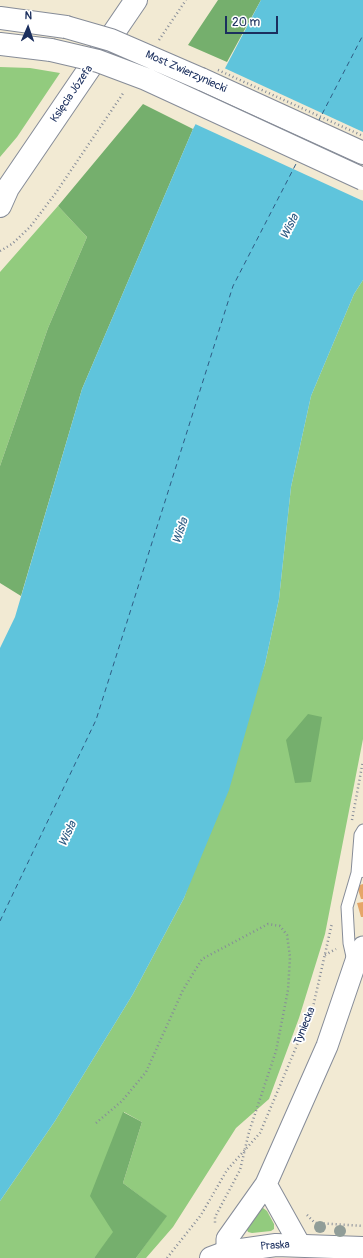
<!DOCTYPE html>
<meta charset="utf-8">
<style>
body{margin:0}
#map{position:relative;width:363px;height:1258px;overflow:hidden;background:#f2ead3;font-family:Pangolin,sans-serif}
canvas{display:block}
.north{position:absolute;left:8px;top:8px;width:40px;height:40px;-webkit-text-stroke:3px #fff;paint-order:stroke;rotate:2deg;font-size:11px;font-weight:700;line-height:16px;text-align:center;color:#1b2f5e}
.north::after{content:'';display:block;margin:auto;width:14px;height:18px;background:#1b2f5e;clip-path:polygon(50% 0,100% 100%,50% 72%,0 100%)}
.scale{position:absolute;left:225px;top:16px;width:53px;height:18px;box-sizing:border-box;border:2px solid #1b2f5e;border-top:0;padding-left:5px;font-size:12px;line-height:14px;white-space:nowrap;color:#1b2f5e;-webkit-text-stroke:3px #fff;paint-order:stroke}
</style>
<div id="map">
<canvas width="363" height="1258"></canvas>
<div class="north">N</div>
<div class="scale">20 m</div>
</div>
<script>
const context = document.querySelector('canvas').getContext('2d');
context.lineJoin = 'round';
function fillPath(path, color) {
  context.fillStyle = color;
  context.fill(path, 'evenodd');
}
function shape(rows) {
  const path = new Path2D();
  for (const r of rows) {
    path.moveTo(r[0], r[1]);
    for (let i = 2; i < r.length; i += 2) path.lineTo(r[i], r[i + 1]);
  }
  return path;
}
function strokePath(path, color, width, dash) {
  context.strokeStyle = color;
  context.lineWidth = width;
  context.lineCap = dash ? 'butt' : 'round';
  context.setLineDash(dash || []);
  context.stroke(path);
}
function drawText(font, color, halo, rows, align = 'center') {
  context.font = font + ' Pangolin,sans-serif';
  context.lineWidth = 3.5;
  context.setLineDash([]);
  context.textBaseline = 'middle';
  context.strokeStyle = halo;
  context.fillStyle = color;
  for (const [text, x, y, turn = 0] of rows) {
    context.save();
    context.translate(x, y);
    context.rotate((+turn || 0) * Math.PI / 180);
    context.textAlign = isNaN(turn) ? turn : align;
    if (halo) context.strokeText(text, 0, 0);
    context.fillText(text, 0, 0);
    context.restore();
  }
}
const green = shape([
 [0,67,30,68,60,73,17,137,0,157],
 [58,206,87,237,48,328,0,466,0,272],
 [363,280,363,739,325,934,299,1018,269,1099,236,1128,173,1227,146,1258,136,1258,166,1216,123,1183,142,1122,124,1112,114,1233,94,1258,0,1258,0,1201,55,1121,133,994,184,898,265,664,279,599,291,487,311,396,354,294],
 [263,1208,267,1211,274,1224,274,1229,271,1231,252,1233,248,1232,246,1228,258,1210]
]);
const forest = shape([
 [218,0,261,0,227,62,188,45],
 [143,104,193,129,82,389,21,596,0,583,0,466,48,328,87,237,58,206],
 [308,714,322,717,311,782,295,783,286,740],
 [123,1112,142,1122,123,1183,167,1216,136,1258,94,1258,113,1232,90,1196]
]);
const water = shape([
 [261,0,363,0,363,280,354,294,311,396,291,487,279,599,265,664,229,790,184,898,133,994,55,1121,0,1201,0,648,15,617,82,389,193,129]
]);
const pier = shape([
 [222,67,363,132,363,201,193,123]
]);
const ferry = shape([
 [318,122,363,35],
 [0,921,96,720,233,286,298,160]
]);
const building = shape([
 [363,884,363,899,361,899,357,886],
 [363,902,363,917,361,917,357,903]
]);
const path = shape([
 [159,40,186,0],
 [0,251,12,244,30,227,55,194,124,92],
 [352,820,363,761],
 [325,955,336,949],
 [96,1123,122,1101,146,1072,183,990,202,959,268,924,280,926,287,935,290,957,288,990,276,1051,249,1132,240,1170,215,1217,215,1223],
 [307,1215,315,1223,363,1226],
 [167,1258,201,1215,227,1170,260,1133,313,1007,332,923]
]);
const lane = shape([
 [357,873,360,835,363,830],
 [353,961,349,943,347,907,357,873,363,871]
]);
const street = shape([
 [266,1184,300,1245],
 [227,1252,227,1239,266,1184,327,1046,358,955,363,947]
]);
const secondary = shape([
 [0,18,66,27],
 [0,44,51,50],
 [201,79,363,153],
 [0,206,8,188,136,0],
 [211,1258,227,1252,276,1245,363,1248]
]);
const pathBridge = shape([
 [218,70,363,136]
]);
const secondaryBridge = shape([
 [66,27,111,40,201,79],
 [51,50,98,61,146,79,363,179]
]);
const trees = [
 [320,1227],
 [340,1231]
];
const streetNames = [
 ["Most Zwierzyniecki",186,72,24],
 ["Księcia Józefa",72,94,-56],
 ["Tyniecka",305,1026,-68],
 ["Praska",275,1246,-4]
];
const waterNames = [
 ["Wisła",290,227,-63],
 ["Wisła",181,531,-72],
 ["Wisła",68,834,-65]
];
fillPath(green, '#92cb7e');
fillPath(forest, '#75af6d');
fillPath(water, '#5fc4dc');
fillPath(pier, '#f2ead3');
strokePath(ferry, '#2f5c84', 1, [5, 4]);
fillPath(building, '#e5a668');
strokePath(lane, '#868c98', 13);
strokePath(street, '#868c98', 23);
strokePath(secondary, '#868c98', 24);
strokePath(path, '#868c98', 2.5, [1, 3]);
strokePath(lane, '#fff', 11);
strokePath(street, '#fff', 21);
strokePath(secondary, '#fff', 22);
strokePath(secondaryBridge, '#868c98', 24, []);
strokePath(pathBridge, '#868c98', 2.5, [1, 3]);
strokePath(secondaryBridge, '#fff', 22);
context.fillStyle = '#909d98';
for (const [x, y] of trees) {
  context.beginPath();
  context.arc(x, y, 6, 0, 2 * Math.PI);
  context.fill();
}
drawText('11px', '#1b2f5e', '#fff', streetNames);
drawText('italic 12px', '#2f5c84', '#fff', waterNames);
</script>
